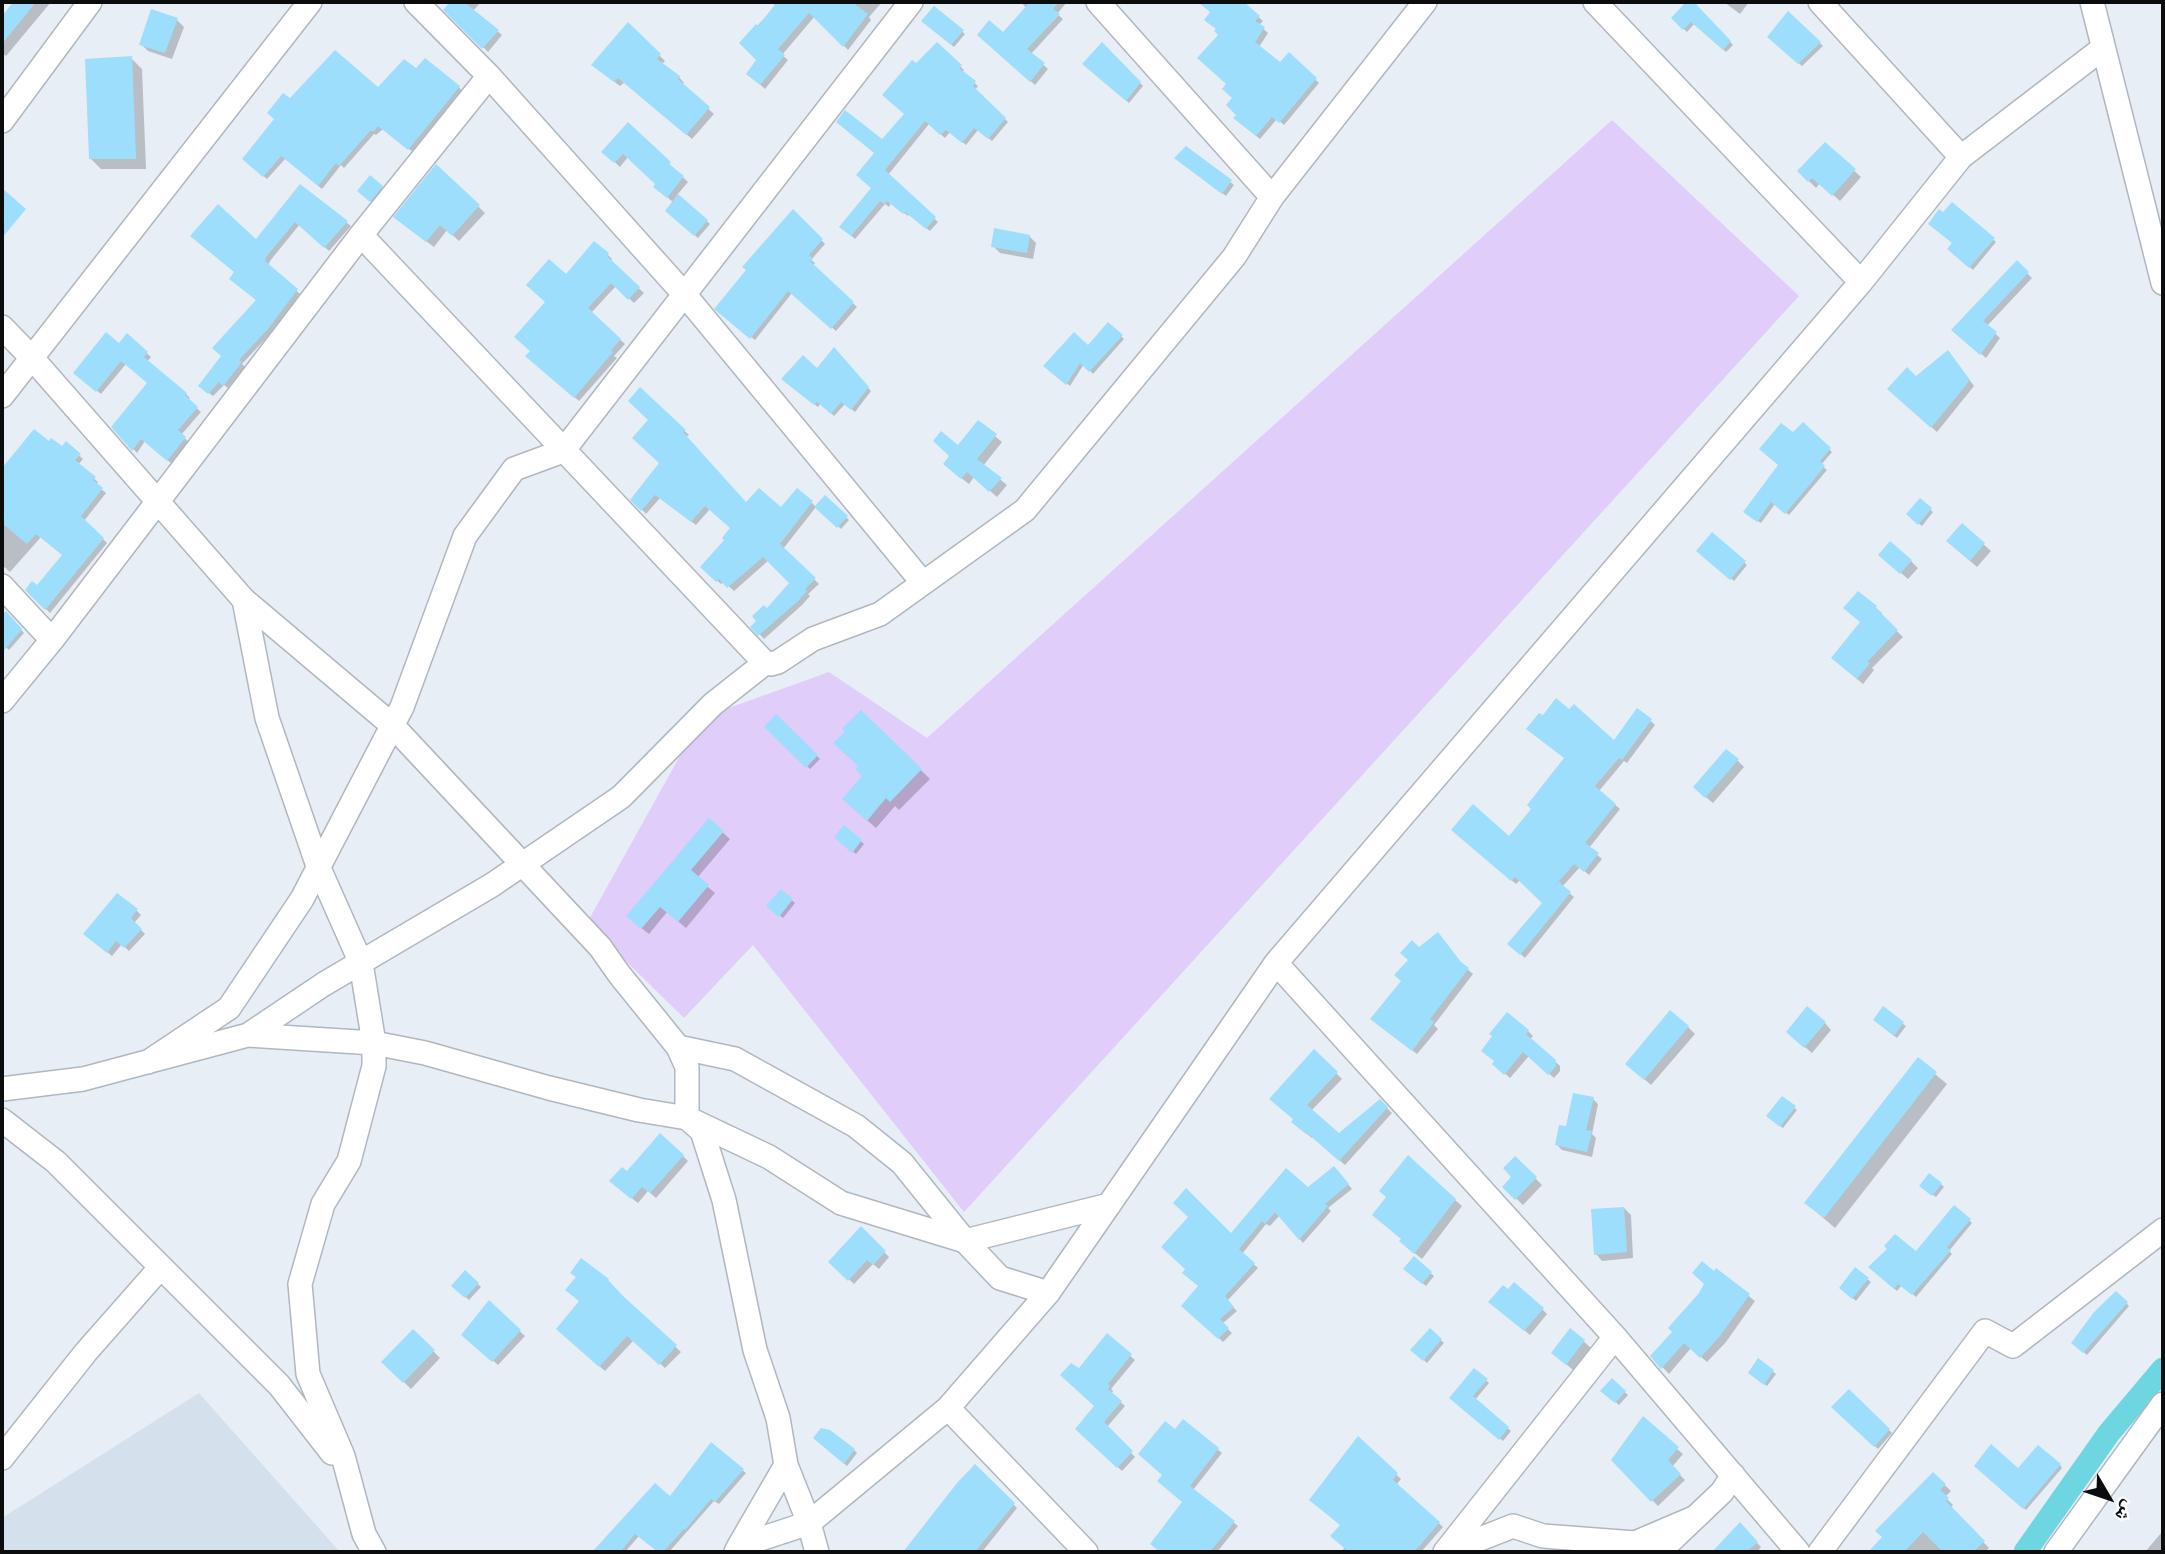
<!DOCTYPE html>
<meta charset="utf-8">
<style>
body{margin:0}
#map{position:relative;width:2165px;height:1554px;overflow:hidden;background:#e7eef6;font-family:Figtree,"Noto Naskh Arabic",sans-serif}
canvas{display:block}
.frame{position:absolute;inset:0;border:4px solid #0a0c0e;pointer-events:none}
.north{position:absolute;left:2074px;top:1463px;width:70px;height:70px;-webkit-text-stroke:5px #f8fafe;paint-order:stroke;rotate:129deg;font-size:19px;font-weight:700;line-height:28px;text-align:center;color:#0a0c0e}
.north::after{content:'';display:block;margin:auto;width:24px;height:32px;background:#0a0c0e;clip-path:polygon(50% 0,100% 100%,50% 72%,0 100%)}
</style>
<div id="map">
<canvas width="2165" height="1554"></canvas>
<div class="frame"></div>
<div class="north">ش</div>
</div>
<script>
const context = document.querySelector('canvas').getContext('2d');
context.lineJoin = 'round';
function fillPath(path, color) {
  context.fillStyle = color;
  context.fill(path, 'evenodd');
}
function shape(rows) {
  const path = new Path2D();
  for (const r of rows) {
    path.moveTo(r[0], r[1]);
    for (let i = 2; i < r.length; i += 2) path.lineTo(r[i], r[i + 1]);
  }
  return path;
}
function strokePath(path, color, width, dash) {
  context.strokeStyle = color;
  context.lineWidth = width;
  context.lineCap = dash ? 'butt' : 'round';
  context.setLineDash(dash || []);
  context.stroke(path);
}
const built = shape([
 [199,1393,340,1552,2,1552,2,1518]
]);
const green = shape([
 [1612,120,1799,296,964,1212,753,945,684,1018,587,923,701,718,829,672,927,738]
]);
const shadow = shape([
 [15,2,51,2,6,56,2,53,2,19],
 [452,2,481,2,473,11,502,35,488,52,445,9],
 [771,2,882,2,869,17,871,20,848,50,815,16,782,55,788,60,765,89,753,78,759,60,741,43,776,6],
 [1067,2,1057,14,1063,19,1031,54,1048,69,1035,85,979,35,1003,34,1026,8,1021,2],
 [1200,2,1241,2,1263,21,1259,25,1268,33,1259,47,1280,64,1289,55,1319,83,1284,125,1277,119,1260,139,1239,122,1213,13],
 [1688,2,1692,2,1733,45,1726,52,1695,23,1687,32,1673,18],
 [1724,2,1749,2,1740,14],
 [934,8,965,34,954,47,926,24],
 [1788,14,1823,46,1802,66,1769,37],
 [177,20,184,27,172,59,148,51,141,44],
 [628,25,665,61,662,64,679,77,684,83,682,85,714,114,692,139,625,82,620,86,599,70],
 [937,44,964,70,962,73,978,86,975,90,1008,122,992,141,978,130,966,145,950,132,945,138,929,124,888,175,938,222,930,231,909,214,908,216,891,203,889,207,885,204,855,239,841,227,873,188,883,141,906,114,917,66],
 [1102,45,1143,86,1129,103,1085,64],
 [131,58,142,69,146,169,101,169,90,158],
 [416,71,459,87,462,91,413,152,383,129,376,135,374,134,344,168,341,165,322,189,286,158,267,179,244,159,290,101,378,90],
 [628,124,688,182,677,195,710,224,698,238,667,211,674,203,660,191,657,184,628,157,620,167,604,152],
 [1825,144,1861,177,1840,201,1820,183,1816,188,1799,171],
 [1186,148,1234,185,1226,196,1179,161],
 [436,166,485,213,459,241,447,230,434,247,402,223],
 [370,177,384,190,374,203,359,191],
 [300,186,351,226,329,251,300,224,270,261,268,266,300,294,270,334,242,364,245,367,228,388,224,385,213,396,204,389,258,300,256,241],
 [1952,204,1996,242,1973,270,1950,249,1954,243,1943,215],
 [794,211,825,244,811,260,815,263,813,266,857,307,836,331,792,293,755,340,720,312],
 [1029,236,1036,243,1033,259,1000,253,993,246],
 [608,255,612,259,610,262,644,293,634,303,616,286,591,313,625,344,614,356,617,358,579,401,532,360,566,277],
 [2017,263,2032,278,1987,326,2000,338,1986,358,1954,330],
 [1108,324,1124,339,1093,374,1084,364,1070,386,1048,368,1089,347],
 [127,336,151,357,147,362,186,394,190,398,187,400,201,412,181,435,189,442,171,463,145,441,137,453,114,427,149,384,126,364,101,394,79,376,119,345],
 [834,350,871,391,855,412,845,404,834,416,821,403,818,407,786,382,818,370],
 [1952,357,1974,386,1937,432,1894,394],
 [640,390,689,435,686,437,746,504,781,509,812,503,816,507,783,549,819,584,808,594,810,596,802,605,764,639,753,627,792,583,769,560,734,591,724,582,721,584,702,567,726,540,733,528,710,509,696,525,660,498,646,514,633,500,661,463],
 [978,422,1002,442,983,466,1007,485,997,497,974,477,969,484,951,470,951,456],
 [1803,424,1832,452,1821,465,1827,470,1789,515,1775,504,1761,523,1748,515,1780,465,1793,435],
 [34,431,49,443,62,449,66,444,83,459,78,465,98,482,96,485,106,493,84,521,107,543,50,613,27,590,38,588,64,555,41,537,10,572,2,565,2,470],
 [825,498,849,520,841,529,817,507],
 [1920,500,1933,512,1922,526,1908,514],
 [1962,525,1991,551,1977,567,1955,548],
 [1712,534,1747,565,1734,581,1698,551],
 [1887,561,1911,561,1918,568,1908,579],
 [1876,608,1882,613,1880,615,1903,637,1872,668,1874,670,1863,684,1839,664],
 [6,614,24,633,9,650,2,644,2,619],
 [861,712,930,779,899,810,895,806,876,828,853,808,864,776],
 [777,717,820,759,810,769,767,727],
 [1651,721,1655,725,1627,763,1624,761,1599,791,1620,809,1589,848,1602,859,1589,875,1580,867,1562,887,1574,897,1525,958,1514,948,1544,903,1520,880,1516,884,1457,834,1509,839,1614,742],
 [1737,760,1744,767,1713,803,1702,794],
 [709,820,730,839,697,878,715,893,686,928,667,912,649,934,635,923],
 [844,827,864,844,856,854,836,837],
 [781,891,795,903,783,918,769,906],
 [136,910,141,915,134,923,145,934,129,951,122,944,112,956,90,938],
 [1419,949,1464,966,1473,974,1434,1025,1438,1029,1417,1054,1377,1024,1403,981,1410,961],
 [1825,1023,1831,1030,1812,1053,1795,1039],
 [1878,1023,1903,1024,1906,1026,1897,1038],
 [1688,1027,1695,1034,1651,1085,1634,1070],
 [1528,1031,1533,1036,1530,1039,1560,1066,1560,1071,1554,1078,1529,1056,1510,1078,1494,1064],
 [1315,1052,1342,1079,1311,1111,1339,1135,1380,1101,1392,1113,1345,1165,1313,1137,1312,1138,1298,1127],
 [1918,1060,1947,1084,1835,1228,1806,1203],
 [1593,1099,1598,1104,1592,1134,1596,1138,1592,1157,1562,1150,1557,1145,1567,1128],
 [1794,1108,1797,1110,1783,1128,1771,1119],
 [683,1156,688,1161,656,1198,648,1191,638,1203,616,1186],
 [1515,1158,1542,1185,1523,1205,1504,1187,1514,1177],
 [1338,1172,1352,1189,1328,1208,1331,1211,1303,1243,1280,1215,1270,1226,1266,1224,1242,1254,1258,1268,1227,1301,1237,1311,1222,1324,1232,1333,1223,1342,1184,1306,1200,1286,1231,1236],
 [1941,1184,1944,1187,1936,1197,1925,1189],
 [1455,1200,1462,1206,1422,1259,1408,1248],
 [1624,1208,1631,1215,1633,1258,1602,1261,1596,1254],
 [1955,1208,1972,1223,1949,1251,1952,1254,1916,1297,1902,1285,1897,1291,1871,1267,1916,1253],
 [862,1229,889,1257,879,1269,873,1264,854,1284,831,1262],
 [1414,1259,1434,1276,1426,1286,1405,1269],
 [581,1260,608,1280,612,1287,681,1352,665,1368,634,1340,605,1371,563,1334,581,1302,577,1278],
 [1855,1270,1871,1282,1856,1301,1841,1288],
 [1717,1271,1755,1301,1726,1342,1707,1362,1691,1348,1669,1374,1652,1356,1674,1332],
 [466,1273,481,1287,469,1300,454,1286],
 [2116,1293,2129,1306,2087,1355,2073,1343],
 [489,1303,525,1336,498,1365,464,1335],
 [1496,1307,1542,1309,1547,1314,1530,1335],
 [1430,1330,1444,1343,1427,1363,1413,1350],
 [1571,1330,1591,1348,1573,1370,1560,1359],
 [413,1331,440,1358,411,1389,384,1362],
 [1107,1336,1135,1360,1111,1389,1113,1391,1111,1394,1125,1406,1107,1427,1135,1457,1122,1471,1078,1429,1096,1406,1080,1370],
 [1759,1361,1776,1374,1767,1386,1753,1376],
 [1475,1370,1489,1383,1475,1400,1511,1431,1503,1441,1452,1398],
 [1612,1381,1628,1395,1619,1405,1606,1394],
 [1849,1391,1892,1433,1878,1449,1834,1407],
 [1184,1421,1222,1453,1193,1490,1238,1526,1217,1552,1175,1552,1161,1542,1185,1502,1175,1432],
 [815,1438,854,1450,857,1453,847,1466],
 [1359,1439,1401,1479,1396,1485,1443,1527,1421,1552,1386,1552,1383,1550,1380,1552,1341,1552,1345,1547,1342,1525],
 [711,1444,746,1473,719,1504,714,1501,669,1552,659,1552,639,1536,625,1552,593,1552,655,1486,670,1499],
 [1677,1449,1683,1454,1672,1467,1685,1480,1658,1506,1613,1460],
 [1976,1465,2018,1471,2060,1465,2062,1468,2026,1510],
 [975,1466,1017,1508,982,1552,905,1552],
 [1933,1474,1951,1491,1945,1497,1953,1505,1951,1508,1989,1548,1985,1552,1873,1552,1872,1551],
 [1740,1525,1761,1547,1757,1552,1715,1552],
 [2162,1532,2163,1552,2145,1552]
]);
const canal = shape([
 [2025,1552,2109,1433,2163,1369]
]);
const building = shape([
 [13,2,36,2,2,44,2,16],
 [450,2,464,2,499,30,482,49,443,10],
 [777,2,852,2,868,14,843,47,809,13,778,49,785,55,760,85,746,74,756,60,739,43,756,24,758,26],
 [1030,2,1059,2,1053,9,1060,14,1027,49,1045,63,1030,82,977,35,989,20,1003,32],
 [1198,2,1244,2,1260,16,1255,21,1265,27,1255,42,1280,62,1289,52,1317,78,1279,123,1272,117,1256,136,1233,118,1236,115,1226,105,1232,98,1222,89,1226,84,1197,58,1218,35,1214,31,1216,29,1204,20,1210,12],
 [1686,2,1694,2,1731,41,1723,50,1691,22,1683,30,1671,18],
 [934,6,964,30,951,45,921,21],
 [151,9,178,18,165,53,139,45],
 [1788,11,1821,42,1798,64,1767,37],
 [628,22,661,54,657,59,680,76,678,79,710,107,686,135,618,78,614,82,591,65],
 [937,42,962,65,959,68,976,81,973,86,1006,118,988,139,974,128,962,143,946,130,940,135,925,121,885,170,936,217,926,229,905,212,903,214,887,201,884,204,880,201,851,236,839,227,871,188,856,175,874,153,836,122,845,110,882,139,904,114,882,95,912,60,916,63],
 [1102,42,1141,82,1126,101,1082,64],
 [335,50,378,87,404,59,416,68,425,58,460,86,408,150,378,126,374,131,370,131,339,166,336,163,318,186,281,156,263,177,242,159,274,119,267,113,283,93,290,98],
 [132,56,136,159,89,159,85,59],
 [628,122,671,162,669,164,684,176,667,198,653,187,655,184,623,154,614,163,601,152],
 [1825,142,1856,169,1832,196,1812,178,1808,182,1797,171],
 [1186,146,1232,180,1222,194,1174,158],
 [436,164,480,205,452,236,440,225,426,242,393,217],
 [370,175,383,186,370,202,357,191],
 [300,184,348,221,324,248,295,222,266,257,265,261,298,289,267,330,239,360,242,362,223,386,219,382,208,394,198,386,221,356,212,348,256,300,229,279,234,272,190,236,218,204,256,239],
 [2,188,26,209,2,238],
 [678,194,708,220,694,236,665,211],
 [1952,202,1995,238,1969,268,1947,249,1952,243,1928,224,1939,209,1943,212],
 [793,209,823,239,809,255,813,259,810,261,854,302,831,329,788,291,750,339,714,309,746,270,742,267],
 [994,228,1030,235,1027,253,991,247],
 [594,241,609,253,607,256,640,287,628,300,611,283,588,308,621,339,611,350,613,352,574,398,525,356,530,351,514,337,545,302,526,285,549,259,566,274],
 [2017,260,2029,272,1983,321,1997,332,1980,355,1951,330],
 [1108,322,1123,335,1089,372,1080,363,1066,385,1043,366,1074,332,1088,345],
 [106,332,119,343,127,333,148,352,144,357,187,393,185,395,198,407,178,430,186,437,167,461,141,439,132,451,111,427,147,383,121,361,96,392,73,373],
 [834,347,869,387,851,410,841,402,831,414,817,402,814,405,781,379,803,355,817,368],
 [1948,350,1970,380,1931,428,1887,389,1907,367,1916,376],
 [640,387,686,430,683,432,746,502,759,488,781,507,797,488,813,501,780,544,816,578,805,589,807,591,798,601,758,636,750,627,756,621,752,616,764,605,767,608,789,583,763,557,727,588,719,579,716,582,700,567,724,540,722,538,730,528,705,506,691,522,655,495,641,511,630,500,659,463,632,438,648,420,628,401],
 [978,420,997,434,977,459,1002,478,989,492,967,472,961,479,943,464,949,456,933,441,941,431,958,445],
 [1803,422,1831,448,1820,461,1825,466,1785,514,1771,502,1757,522,1743,512,1778,465,1759,449,1781,423,1793,432],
 [34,429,49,441,51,438,62,446,66,441,81,454,75,460,96,477,93,480,103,488,81,516,104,538,45,610,25,590,32,581,37,585,62,555,36,534,27,544,2,523,2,468],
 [825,495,848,516,837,528,814,507],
 [1920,498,1932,508,1918,525,1906,514],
 [1962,523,1985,543,1970,561,1946,541],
 [1712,532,1746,561,1730,580,1696,551],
 [1890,541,1912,560,1900,574,1878,555],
 [1858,591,1877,606,1876,608,1898,630,1867,662,1870,663,1857,679,1831,658,1860,622,1843,608],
 [6,611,22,629,2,653,2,616],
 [1556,698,1569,709,1574,704,1614,740,1637,708,1652,719,1622,760,1619,758,1595,786,1616,804,1585,843,1599,853,1584,872,1574,864,1552,889,1559,882,1571,892,1520,955,1507,944,1542,903,1515,877,1511,881,1451,830,1473,804,1509,836,1531,809,1527,805,1564,758,1526,729,1539,713,1543,715],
 [861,710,922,769,890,802,886,798,867,821,842,799,862,776,855,769,858,766,833,743,845,732,842,729],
 [776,714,818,755,806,768,764,727],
 [1726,749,1739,759,1705,798,1693,787],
 [709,818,724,831,691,870,709,885,678,922,660,907,641,929,626,916],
 [844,825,862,840,852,853,834,837],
 [781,889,793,899,779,917,766,906],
 [117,893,138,909,131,918,142,929,124,948,116,941,107,953,83,934],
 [1438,932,1461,962,1469,968,1430,1019,1434,1022,1412,1051,1370,1019,1401,981,1394,975,1408,960,1400,953,1412,940,1419,947],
 [1807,1006,1826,1022,1804,1048,1786,1032],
 [1883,1006,1904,1022,1894,1036,1873,1020],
 [1670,1010,1689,1026,1644,1080,1625,1064],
 [1507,1012,1529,1030,1526,1034,1556,1060,1556,1066,1548,1075,1523,1052,1504,1075,1492,1064,1494,1061,1481,1051,1492,1036,1489,1034],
 [1314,1049,1338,1072,1307,1105,1339,1133,1380,1099,1388,1107,1339,1161,1307,1133,1306,1134,1291,1122,1293,1119,1269,1099],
 [1918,1057,1937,1072,1824,1218,1804,1203],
 [1573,1093,1594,1097,1586,1130,1592,1131,1587,1152,1555,1145,1559,1125,1566,1126],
 [1782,1096,1796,1106,1780,1127,1766,1116],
 [660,1133,684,1155,650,1193,642,1187,631,1199,609,1181,622,1167,627,1171],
 [1408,1155,1456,1199,1414,1254,1399,1241,1401,1239,1372,1215,1386,1197,1379,1191],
 [1515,1156,1537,1177,1515,1200,1502,1187,1511,1177,1503,1168],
 [1334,1166,1349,1184,1325,1204,1328,1206,1299,1240,1275,1212,1265,1224,1262,1221,1239,1249,1255,1263,1225,1296,1234,1307,1220,1319,1229,1328,1218,1339,1181,1306,1198,1286,1182,1273,1185,1269,1161,1247,1188,1217,1173,1203,1186,1188,1231,1233,1286,1168,1308,1187],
 [1929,1173,1942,1183,1932,1196,1919,1186],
 [1954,1205,1971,1219,1947,1247,1951,1250,1912,1295,1898,1284,1894,1289,1868,1267,1887,1249,1884,1246,1895,1234,1916,1251],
 [1624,1207,1627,1252,1594,1255,1591,1209],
 [861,1226,886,1251,873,1265,867,1260,848,1281,828,1262],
 [1414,1256,1432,1272,1422,1284,1403,1269],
 [581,1258,609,1279,608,1280,623,1296,677,1345,659,1365,627,1336,599,1367,556,1329,579,1301,565,1290,576,1277,570,1273],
 [1702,1261,1714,1271,1716,1268,1750,1294,1720,1336,1700,1358,1684,1343,1661,1369,1650,1356,1672,1332,1668,1328,1699,1293,1704,1284,1692,1273],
 [1855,1267,1869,1278,1852,1299,1839,1288],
 [465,1270,479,1283,465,1298,451,1286],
 [1514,1282,1544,1308,1524,1331,1488,1302,1503,1285,1508,1289],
 [2116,1291,2128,1302,2083,1353,2071,1343,2094,1312],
 [489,1300,521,1330,492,1362,461,1335],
 [1430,1328,1442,1339,1423,1361,1410,1350],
 [1570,1328,1585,1340,1566,1365,1551,1353],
 [413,1329,435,1350,403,1383,381,1362],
 [1107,1333,1132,1354,1108,1384,1110,1386,1108,1389,1122,1401,1104,1422,1133,1451,1117,1468,1075,1429,1094,1406,1060,1375,1071,1363,1079,1368],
 [1758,1358,1774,1370,1764,1385,1748,1373],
 [1474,1368,1488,1379,1473,1396,1509,1427,1499,1440,1449,1398],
 [1612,1378,1626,1391,1615,1403,1600,1391],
 [1849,1389,1890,1429,1874,1447,1831,1407],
 [1643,1416,1679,1447,1668,1460,1681,1474,1651,1502,1611,1460],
 [1183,1419,1219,1448,1190,1486,1235,1521,1210,1552,1160,1552,1150,1544,1182,1502,1157,1481,1162,1475,1138,1454,1165,1421,1175,1429],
 [821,1428,830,1430,855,1449,844,1464,813,1438],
 [1358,1436,1398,1473,1393,1480,1440,1522,1414,1552,1349,1552,1330,1536,1340,1525,1309,1500],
 [711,1442,744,1469,715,1502,711,1499,685,1530,684,1529,663,1552,658,1552,635,1534,620,1552,592,1552,655,1483,670,1496],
 [1991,1444,2018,1468,2038,1445,2061,1464,2023,1509,1974,1466],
 [975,1464,1015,1503,975,1552,903,1552,957,1483],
 [1933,1472,1946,1484,1940,1490,1949,1498,1946,1501,1985,1541,1973,1552,1943,1552,1923,1532,1904,1552,1868,1552,1882,1537,1875,1531],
 [1740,1522,1758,1542,1746,1552,1712,1552]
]);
const minor = shape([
 [416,2,489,76,685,295,923,583],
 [1098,2,1272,197],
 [1595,2,1861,282],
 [1820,2,1961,157],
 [2092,2,2163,283],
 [2,121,90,2],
 [361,235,765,663,771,664,778,662,813,639,880,614,1025,510,1234,257,1272,197,1425,2],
 [2,327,32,358,244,600,267,718,318,866,361,963,374,1043,248,1035,83,1079,2,1089],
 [2,396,310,2],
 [2,586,52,640],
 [244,600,392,725,600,947,619,974,678,1047],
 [2,701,52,640,361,235,489,76],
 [1276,963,1615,1337,1798,1552],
 [248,1035,324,984,492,885,621,797,713,704,765,663],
 [148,1062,229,1008,302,899,402,707,465,536,514,469,563,451,911,2],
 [2,1120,56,1162,279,1385,332,1453],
 [948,1408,1086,1552],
 [2,1458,86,1352,160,1268],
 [786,1465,809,1523,817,1552],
 [739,1546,786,1465,778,1418,755,1350,724,1200,702,1131,687,1118,687,1067,678,1047,735,1059,856,1126,902,1163,965,1241,1109,1205],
 [374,1552,364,1534,343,1456,308,1374,300,1284,323,1204,349,1161,374,1066,374,1043,425,1053,549,1088,639,1110,687,1118,769,1157,841,1203,965,1241,1000,1278,1048,1293],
 [736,1552,739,1546,809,1523,948,1408,1048,1293,1276,963,1861,282,1961,157,2103,48],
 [1445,1552,1615,1337],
 [1447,1552,1513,1526,1543,1536,1635,1543,1696,1517],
 [1659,1552,1722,1492,1733,1475],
 [1820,1552,1985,1331,2013,1346,2163,1230],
 [2056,1552,2163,1404]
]);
fillPath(built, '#d5e0ed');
fillPath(green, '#e1cdf9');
fillPath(shadow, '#0003');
strokePath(canal, '#6ed6e0', 23);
fillPath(building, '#9ddefd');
strokePath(minor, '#b1b7bf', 26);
strokePath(minor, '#fff', 23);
</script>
